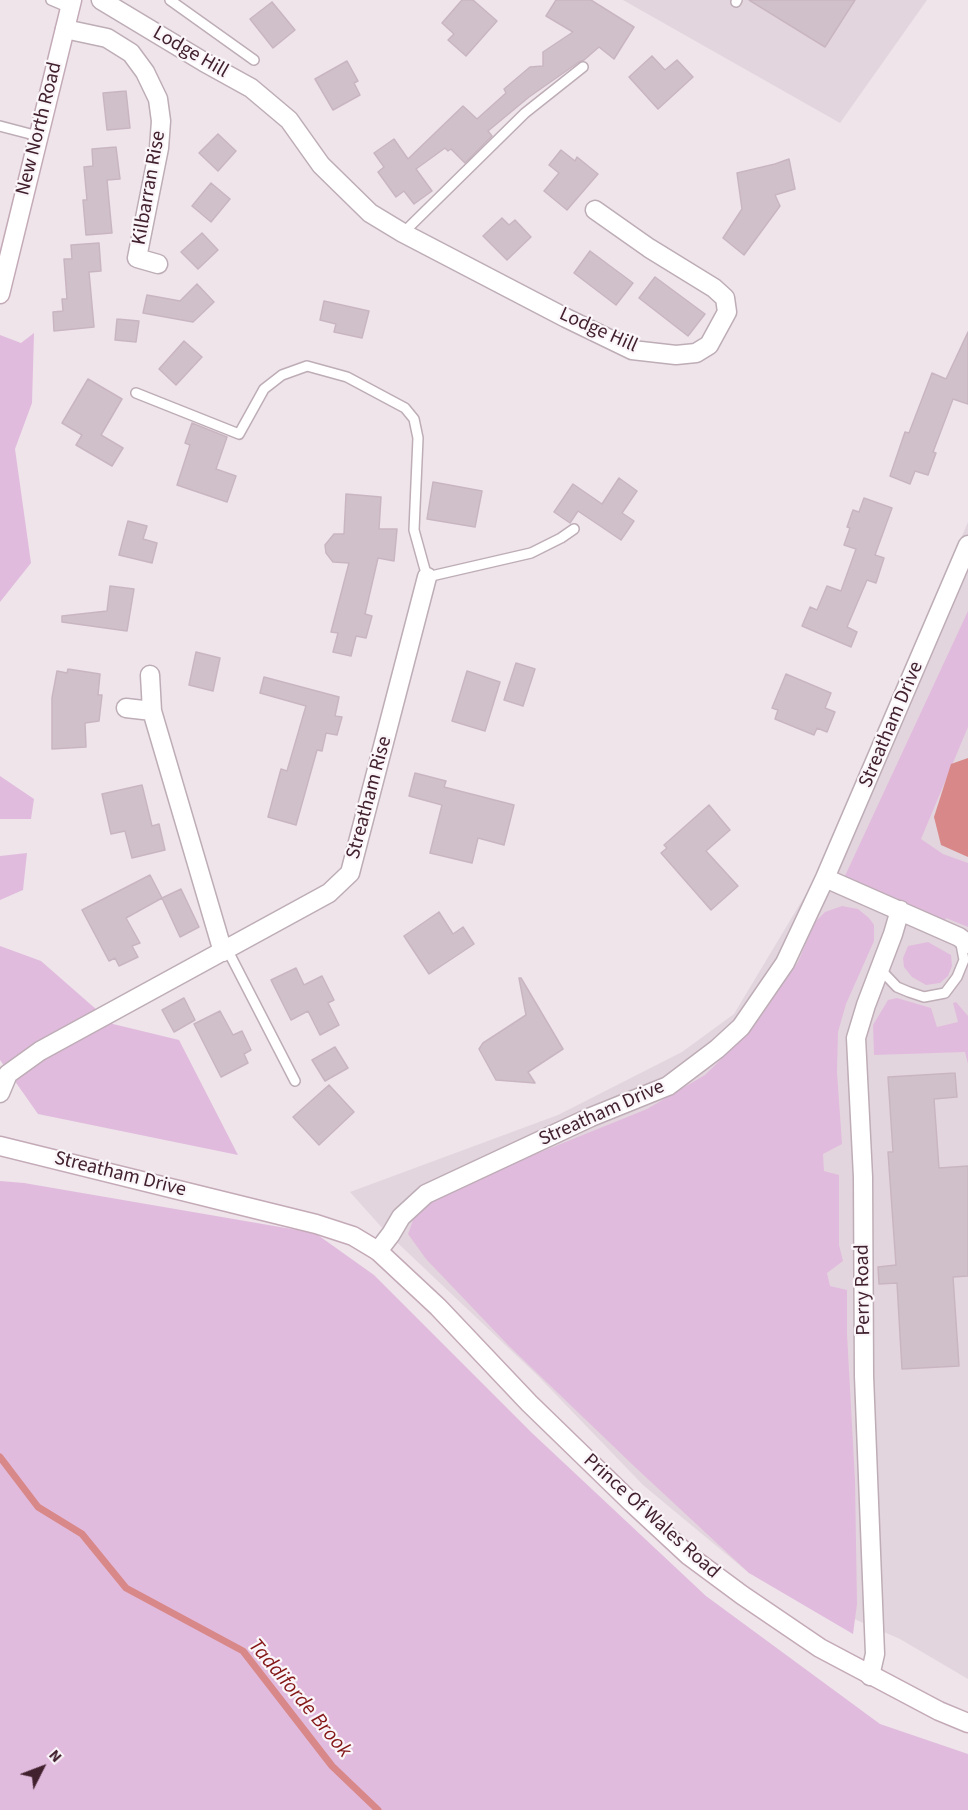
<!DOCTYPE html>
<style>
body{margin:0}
#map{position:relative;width:968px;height:1810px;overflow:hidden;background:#eee4ea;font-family:"Source Sans 3",sans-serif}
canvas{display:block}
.north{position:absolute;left:12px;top:1738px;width:60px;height:60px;-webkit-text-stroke:4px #faf5f9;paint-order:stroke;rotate:48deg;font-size:16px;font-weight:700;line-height:24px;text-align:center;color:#42212f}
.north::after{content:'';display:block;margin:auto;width:21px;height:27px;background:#42212f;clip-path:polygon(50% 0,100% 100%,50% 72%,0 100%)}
</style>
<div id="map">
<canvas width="968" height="1810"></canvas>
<div class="north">N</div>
</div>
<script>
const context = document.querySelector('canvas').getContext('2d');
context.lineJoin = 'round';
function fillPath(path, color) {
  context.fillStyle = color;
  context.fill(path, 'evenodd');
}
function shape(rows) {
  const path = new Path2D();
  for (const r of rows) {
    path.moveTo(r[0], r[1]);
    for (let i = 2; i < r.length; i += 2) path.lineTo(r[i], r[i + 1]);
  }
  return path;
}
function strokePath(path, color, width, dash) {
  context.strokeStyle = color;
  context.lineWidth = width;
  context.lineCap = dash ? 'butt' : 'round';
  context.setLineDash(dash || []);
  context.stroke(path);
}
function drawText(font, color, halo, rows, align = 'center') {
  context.font = font + ' "Source Sans 3",sans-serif';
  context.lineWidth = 4.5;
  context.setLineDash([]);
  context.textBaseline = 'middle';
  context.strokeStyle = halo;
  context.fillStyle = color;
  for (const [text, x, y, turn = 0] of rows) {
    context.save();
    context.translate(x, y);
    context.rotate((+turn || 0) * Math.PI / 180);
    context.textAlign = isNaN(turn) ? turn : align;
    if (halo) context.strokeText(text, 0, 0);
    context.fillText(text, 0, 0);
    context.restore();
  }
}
const built = shape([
 [623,0,927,0,840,123],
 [968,522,968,1679,900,1639,749,1573,643,1485,538,1376,384,1230,350,1192,558,1115,682,1052,734,1014,815,879]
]);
const green = shape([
 [34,333,32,403,15,449,31,563,0,602,0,335,21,343],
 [968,611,968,727,921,839,943,854,968,863,968,927,946,918,943,931,901,900,844,878],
 [0,776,34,799,31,819,0,819],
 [27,853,23,890,0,900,0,856],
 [842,906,858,909,869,918,874,925,874,941,846,1004,838,1032,837,1072,842,1144,823,1154,824,1171,839,1175,839,1245,843,1261,827,1273,830,1286,847,1290,847,1334,855,1480,857,1604,853,1634,749,1573,636,1468,509,1346,426,1259,408,1234,418,1206,437,1194,647,1109,705,1075,753,1028,798,962,815,922,825,912],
 [928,942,951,955,952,966,948,976,940,983,926,985,912,977,904,967,903,958,908,946],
 [0,946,41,961,113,1024,179,1040,238,1155,38,1114,0,1060],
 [897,998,931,1008,937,1027,958,1022,953,1003,956,1002,968,1016,968,1064,965,1052,874,1055,873,1025,888,1000],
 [0,1181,24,1183,315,1233,374,1275,532,1433,706,1596,880,1724,968,1754,968,1810,0,1810]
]);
const water = shape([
 [968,758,968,857,941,845,934,817,951,764]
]);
const stream = shape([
 [0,1457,38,1507,82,1534,126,1588,243,1651,332,1766,378,1810]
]);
const building = shape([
 [462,0,473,0,497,21,466,56,448,40,454,34,442,23,462,0],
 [556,0,591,0,634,27,614,59,599,47,584,60,579,62,529,97,488,131,492,136,465,163,451,149,448,151,445,148,416,169,432,191,414,204,404,191,396,197,378,172,384,167,374,153,394,139,408,159,463,106,477,119,506,93,504,89,530,67,543,66,543,52,573,32,546,16,556,0],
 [749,0,855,0,825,47,749,0],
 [272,2,295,30,273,48,250,19,272,2],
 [652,56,665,70,677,60,693,77,658,109,629,77,652,56],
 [347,61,358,81,354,83,360,95,333,110,315,79,347,61],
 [126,91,130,128,107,130,103,93,126,91],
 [218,134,236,151,218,171,199,153,218,134],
 [116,147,120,179,107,180,112,233,86,235,83,200,87,200,84,167,93,166,92,149,116,147],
 [561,150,575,161,577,157,598,174,567,210,544,191,559,173,549,165,561,150],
 [789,159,795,189,775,195,780,206,744,255,723,238,742,209,737,173,775,164,789,159],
 [211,183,230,199,211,222,192,206,211,183],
 [502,218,509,225,515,220,531,237,507,260,483,236,502,218],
 [202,233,218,250,198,269,181,252,202,233],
 [99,243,101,271,89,272,94,327,54,331,53,312,63,311,62,299,67,299,64,259,72,259,71,245,99,243],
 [590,251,633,283,616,305,574,273,590,251],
 [655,277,705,314,688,336,639,298,655,277],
 [197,284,214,302,193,322,143,313,147,295,180,301,197,284],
 [324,301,369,311,362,338,334,332,336,324,320,320,324,301],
 [117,319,139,321,136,342,115,340,117,319],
 [968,332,968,404,953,399,933,452,936,453,928,475,915,471,910,484,890,476,905,432,909,433,932,373,946,379,968,332],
 [184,341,202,357,176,385,159,369,184,341],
 [88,379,122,399,101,435,123,448,112,466,76,445,82,435,62,423,88,379],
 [192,423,227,437,216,469,236,476,227,502,177,485,190,445,185,443,192,423],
 [619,478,637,491,622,513,634,521,621,540,578,511,570,523,554,512,573,484,602,504,619,478],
 [433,482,482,491,475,527,427,519,433,482],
 [346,494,381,497,379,529,397,529,394,561,378,558,365,614,372,616,366,638,356,636,351,656,333,652,338,633,331,632,349,563,333,562,326,553,325,545,334,534,344,534,346,494],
 [864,498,892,508,875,555,884,558,876,583,867,580,847,627,857,632,851,647,802,626,810,607,817,610,827,586,841,591,856,549,844,545,850,528,847,527,853,510,859,512,864,498],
 [128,521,147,526,143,539,157,543,152,563,119,555,128,521],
 [110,586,134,589,127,631,62,622,62,616,107,611,110,586],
 [196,652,220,658,213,691,189,685,196,652],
 [516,663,535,669,523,706,504,700,516,663],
 [68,669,100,674,98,695,102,695,99,721,85,723,86,747,52,749,52,698,57,671,67,673,68,669],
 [467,671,500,682,485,731,452,721,467,671],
 [786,674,831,693,825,708,835,712,827,732,817,728,814,735,775,719,778,710,772,708,786,674],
 [264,677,339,697,335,716,342,717,337,735,326,733,322,751,317,750,296,825,268,817,281,769,287,771,306,706,260,693,264,677],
 [415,773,446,781,444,787,514,805,504,845,478,838,472,863,430,853,442,805,409,796,415,773],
 [142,785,152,826,159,824,165,850,132,858,125,831,111,834,102,794,142,785],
 [709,805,730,830,706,851,738,886,711,910,661,853,667,848,664,845,709,805],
 [150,875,162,898,126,918,140,943,132,946,138,957,119,966,115,958,109,961,82,910,150,875],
 [181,889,199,927,180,937,162,898,181,889],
 [439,912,453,934,463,927,474,944,429,974,404,936,439,912],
 [296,968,304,985,322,976,334,1000,328,1003,339,1025,320,1035,308,1011,291,1020,271,980,296,968],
 [519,978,521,978,563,1049,528,1072,535,1083,496,1080,479,1049,483,1043,526,1015,519,978],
 [184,998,195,1020,174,1032,162,1010,184,998],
 [220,1011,233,1035,242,1031,251,1050,244,1054,248,1063,221,1077,194,1024,220,1011],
 [335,1047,348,1068,325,1081,312,1060,335,1047],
 [955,1073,957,1097,934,1099,939,1168,968,1166,968,1276,953,1277,959,1366,902,1369,897,1283,879,1284,878,1267,896,1265,888,1152,893,1152,888,1077,955,1073],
 [329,1085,354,1112,319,1145,293,1117,329,1085]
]);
const lane = shape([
 [51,0,70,8],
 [170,0,254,60],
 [736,2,737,0],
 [0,126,38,136],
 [403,233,525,113,583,67],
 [136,393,239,434,264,389,282,375,307,366,347,377,405,408,414,419,418,438,414,530,427,577,531,553,561,538,574,529],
 [227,949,295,1081],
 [879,968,897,987,909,992,924,997,945,993,957,977,964,960,960,939]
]);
const street = shape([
 [101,0,204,62,251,88,289,120,321,165,370,213,403,233,566,318,632,350,676,355,696,353,709,345,727,312,725,298,714,288,649,248,595,210],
 [65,29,107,38,131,53,145,72,158,99,161,121,159,148,137,258,158,264],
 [150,675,152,711,223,952],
 [126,708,152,711],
 [825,878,959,937,968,944],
 [0,1093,8,1074,40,1051,329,893,350,873,427,577],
 [378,1251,391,1234,401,1217,426,1194,591,1117,668,1086,717,1049,741,1027,785,963,825,878,968,545],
 [870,1676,875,1654,864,1376,863,1177,856,1038,866,1005,893,934,900,910]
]);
const secondary = shape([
 [0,294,72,0],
 [0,1146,316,1224,353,1236,378,1251,438,1307,529,1403,632,1503,688,1555,742,1595,820,1648,939,1711,968,1723]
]);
const streetNames = [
 ["Lodge Hill",190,53,30],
 ["New North Road",40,129,-76],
 ["Kilbarran Rise",150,188,-80],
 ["Lodge Hill",598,331,24],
 ["Streatham Drive",892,725,-67],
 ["Streatham Rise",370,798,-75],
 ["Streatham Drive",602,1114,-24],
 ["Streatham Drive",120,1175,14],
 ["Perry Road",864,1290,-91],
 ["Prince Of Wales Road",651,1517,42]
];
const waterNames = [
 ["Taddiforde Brook",299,1699,50]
];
fillPath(built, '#e3d5dd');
fillPath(green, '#e1bbdd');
fillPath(water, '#d88888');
strokePath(stream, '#d88888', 7);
fillPath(building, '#d0c0c9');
strokePath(building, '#c9b5c1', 1.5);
strokePath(lane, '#beadb6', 12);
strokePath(street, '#beadb6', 21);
strokePath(secondary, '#c4aab7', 21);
strokePath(lane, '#fff', 9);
strokePath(street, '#fff', 18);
strokePath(secondary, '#fff', 18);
drawText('20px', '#42212f', '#faf5f9', streetNames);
drawText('italic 21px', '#841616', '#faf5f9', waterNames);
</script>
